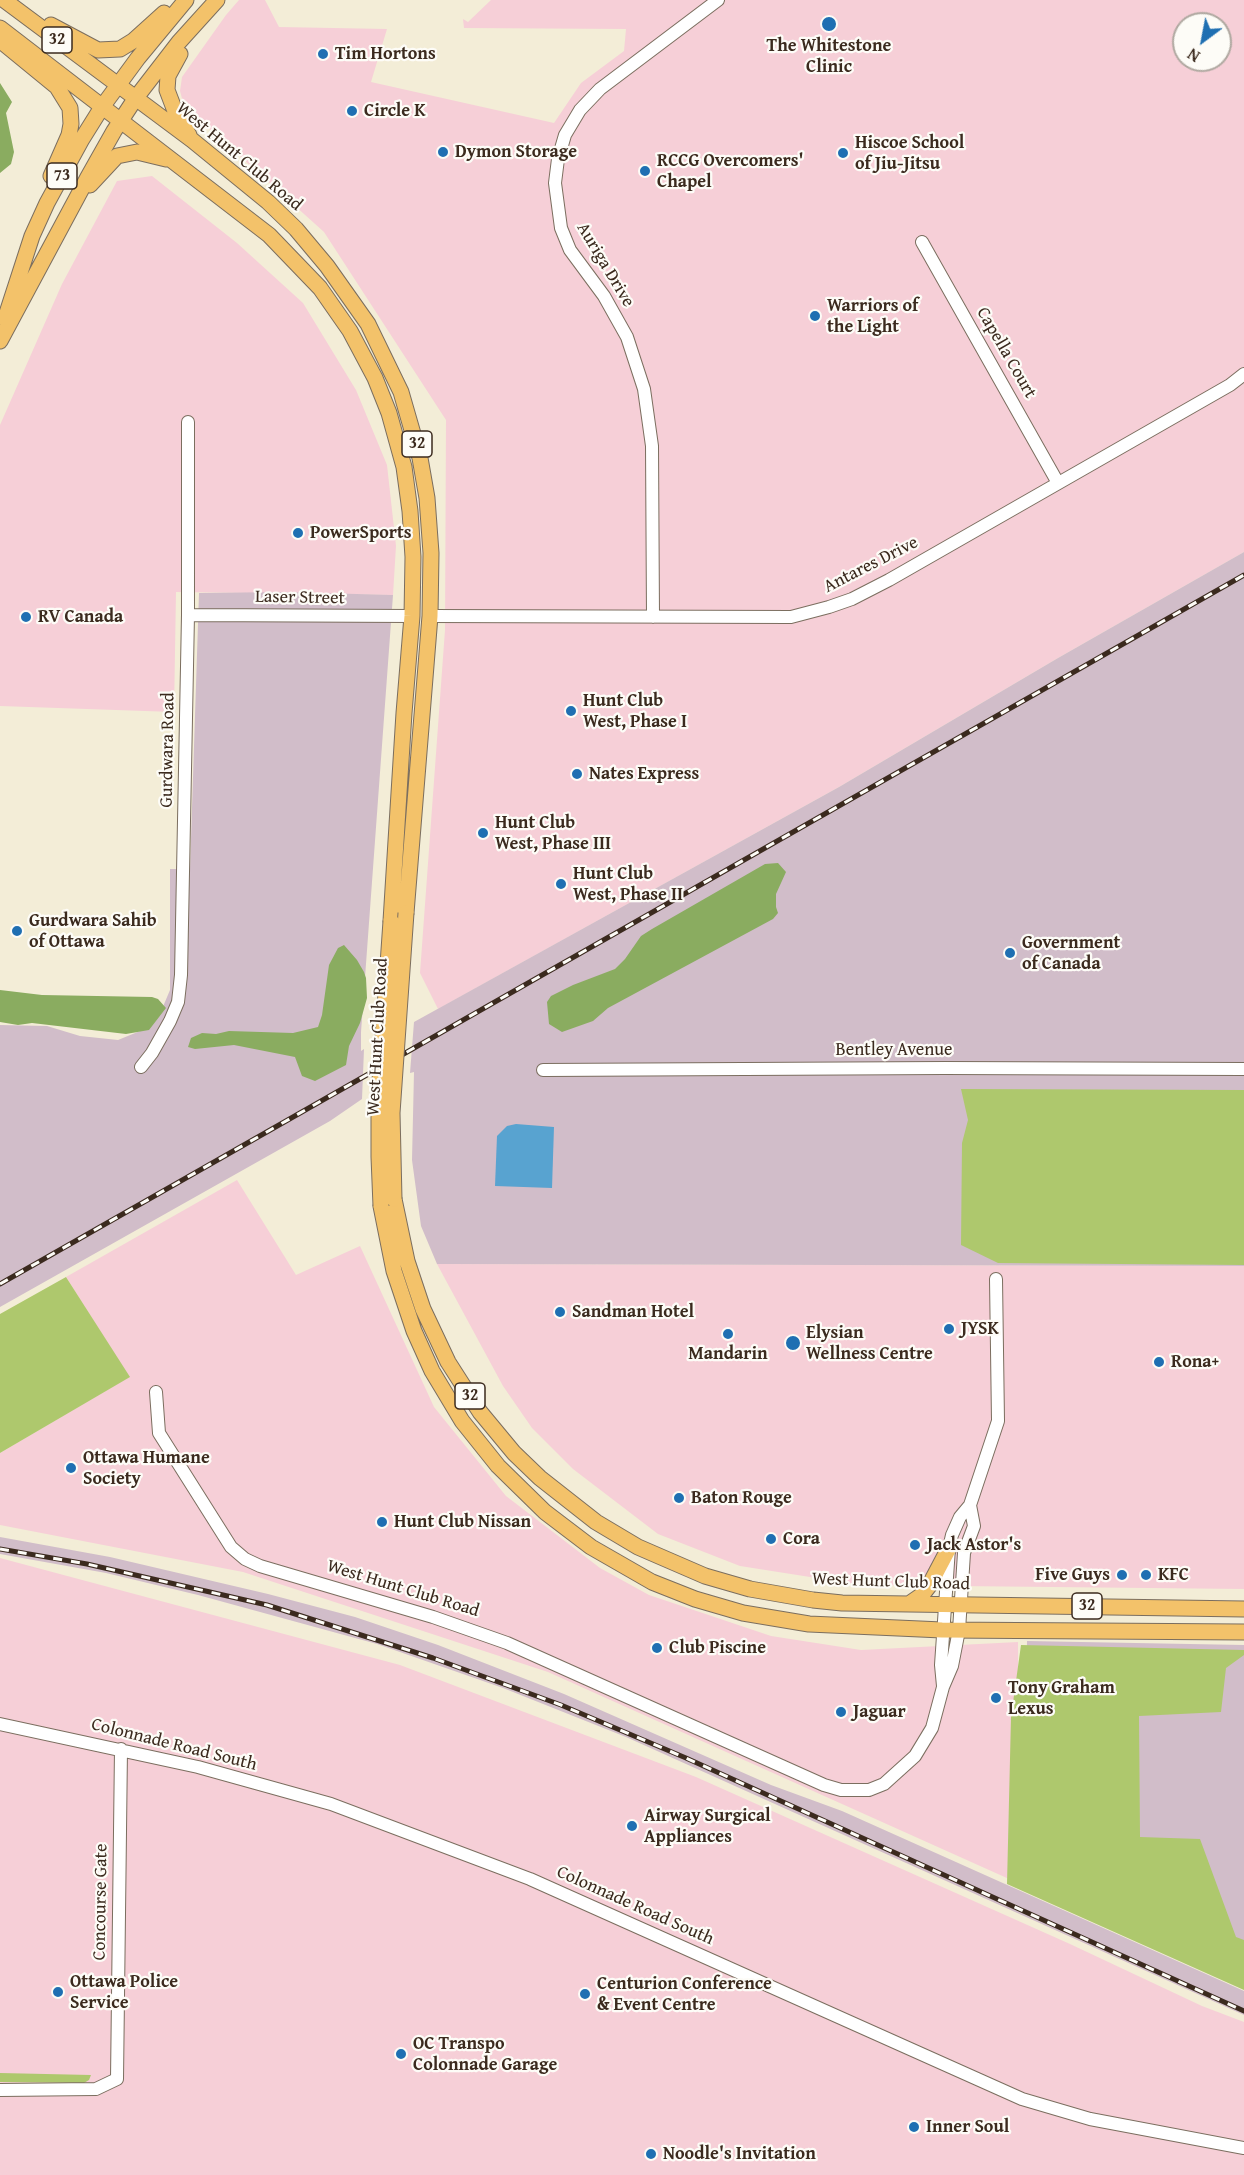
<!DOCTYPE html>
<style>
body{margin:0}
#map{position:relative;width:1244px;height:2175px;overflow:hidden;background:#f3edd7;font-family:"Gentium Book Plus",serif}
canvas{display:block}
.north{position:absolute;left:1172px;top:12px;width:60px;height:60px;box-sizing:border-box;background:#fdfcf7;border:2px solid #afa8a0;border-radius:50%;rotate:212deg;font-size:16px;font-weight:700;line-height:24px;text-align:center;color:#3b2a1e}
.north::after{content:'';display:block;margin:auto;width:21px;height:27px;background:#1f6fb2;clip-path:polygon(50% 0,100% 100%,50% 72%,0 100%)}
</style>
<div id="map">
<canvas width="1244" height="2175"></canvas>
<div class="north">N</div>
</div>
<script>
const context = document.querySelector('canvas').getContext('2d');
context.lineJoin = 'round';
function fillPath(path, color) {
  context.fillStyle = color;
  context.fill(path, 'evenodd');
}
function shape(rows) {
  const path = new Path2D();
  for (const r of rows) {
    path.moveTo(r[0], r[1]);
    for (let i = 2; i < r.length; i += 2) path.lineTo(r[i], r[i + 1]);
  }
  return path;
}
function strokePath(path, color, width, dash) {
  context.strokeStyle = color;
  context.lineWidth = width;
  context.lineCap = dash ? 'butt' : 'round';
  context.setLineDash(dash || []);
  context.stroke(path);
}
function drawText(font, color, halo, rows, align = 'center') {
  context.font = font + ' "Gentium Book Plus",serif';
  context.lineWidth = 4.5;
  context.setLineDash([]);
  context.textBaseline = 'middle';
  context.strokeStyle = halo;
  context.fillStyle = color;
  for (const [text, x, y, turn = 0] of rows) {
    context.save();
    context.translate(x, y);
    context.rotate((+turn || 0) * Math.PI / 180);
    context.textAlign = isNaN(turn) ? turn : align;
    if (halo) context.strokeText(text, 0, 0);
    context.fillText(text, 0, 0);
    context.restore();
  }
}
const built = shape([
 [239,0,265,0,279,27,387,29,371,82,554,123,581,83,624,51,626,29,464,28,463,19,468,22,491,0,1244,0,1244,552,1058,658,839,787,438,1009,420,973,445,630,446,420,324,232,184,106,180,91,182,77,226,15],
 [1184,24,1220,24,1220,60,1184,60],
 [152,176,237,243,303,303,356,390,387,465,396,546,393,595,176,592,174,712,0,706,0,425,62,284,117,181],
 [237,1180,296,1275,360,1246,434,1407,506,1496,600,1568,649,1595,771,1636,861,1650,1018,1642,1018,1883,548,1672,243,1572,0,1525,0,1453,129,1377,66,1277],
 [437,1264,1244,1266,1244,1589,861,1585,740,1566,658,1534,573,1469,532,1428,503,1386],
 [0,1558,400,1665,696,1777,1070,1944,1202,2006,1244,2022,1244,2175,0,2175]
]);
const industrial = shape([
 [1244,552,1244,1266,437,1264,421,1226,412,1160,414,1072,410,1073,414,1022,839,787,1058,658],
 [284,592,393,595,361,1032,361,1051,364,1049,362,1099,330,1121,0,1307,0,1025,47,1026,80,1036,118,1040,145,1029,162,1009,170,990,170,869,190,869,199,593],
 [0,1537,110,1557,268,1594,355,1617,438,1645,564,1694,771,1785,842,1811,1244,1991,1244,2015,626,1737,503,1688,377,1644,198,1595,106,1573,0,1554],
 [1027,1641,1244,1645,1244,1956,1024,1883]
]);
const green = shape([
 [961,1089,1244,1090,1244,1265,998,1263,961,1245,962,1143,968,1120],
 [66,1277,130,1377,0,1453,0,1314],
 [1021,1645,1244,1650,1244,1655,1226,1668,1221,1712,1139,1716,1140,1837,1200,1839,1236,1937,1244,1940,1244,1990,1007,1884,1011,1717],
 [0,2073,91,2075,89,2080,84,2083,0,2082]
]);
const forest = shape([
 [0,83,12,102,6,113,14,152,11,164,0,173],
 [778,863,786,872,776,894,776,907,778,913,773,919,608,1008,593,1021,562,1032,549,1024,547,1002,551,996,573,985,615,969,625,959,641,936,652,929,765,864],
 [344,945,357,960,364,972,366,978,367,998,360,1023,349,1046,346,1065,315,1081,302,1076,295,1057,234,1045,195,1049,188,1047,191,1038,202,1033,216,1034,229,1031,293,1033,318,1027,322,1015,329,965,338,948],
 [0,990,42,995,152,997,158,999,166,1008,149,1030,126,1034,32,1023,18,1025,0,1022]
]);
const water = shape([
 [516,1124,554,1127,552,1188,495,1186,497,1136,507,1126]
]);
const minor = shape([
 [922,242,1058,483],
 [188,615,412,616],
 [430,616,791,617,829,607,852,599,889,580,1230,385,1244,374],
 [653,617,652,446,644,389,627,337,604,296,570,250,561,228,555,183,558,159,565,135,580,110,600,89,718,0],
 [141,1067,152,1053,170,1021,178,1002,181,975,188,615,188,422],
 [543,1070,945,1068,1244,1069],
 [156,1392,159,1433,231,1547,245,1559,260,1566,433,1617,507,1643,824,1785,841,1790,869,1790,884,1784,915,1756,932,1728,943,1687,952,1666,959,1630,964,1553,974,1526,970,1505],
 [943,1686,941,1665,949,1548,952,1535,960,1517,970,1505,998,1421,996,1279],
 [0,1724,198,1767,331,1804,530,1879,1022,2099,1090,2119,1244,2148],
 [0,2090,96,2089,117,2079,121,1749]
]);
const major = shape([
 [4,0,192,140,268,202,296,229,327,266,368,324,401,392,420,458,427,498,431,553,430,616,406,913],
 [51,25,98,50,120,49,133,41,164,13],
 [0,28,269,235,320,288,350,331,375,378,389,413,404,467,410,511,413,557,412,616,404,713,391,921],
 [2,42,57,87,70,108,71,124,69,135,51,176],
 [180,54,168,76,167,90,175,111,189,135],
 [90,185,117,156,137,152,166,159],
 [5,319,32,236,47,203,82,139,102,107,138,58,186,0],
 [0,341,88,177,114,131,135,99,179,42,217,0],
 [394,1199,407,1261,423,1309,448,1362,480,1412,514,1453,540,1478,596,1522,638,1547,705,1576,750,1589,813,1600,842,1603,1244,1609],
 [381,1206,394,1271,414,1331,432,1371,462,1421,498,1466,545,1512,591,1547,652,1582,695,1599,743,1613,809,1624,942,1630,1244,1632],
 [909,1604,922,1595,929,1586,949,1548]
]);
const rail = shape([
 [0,1284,1244,575],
 [0,1549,87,1564,267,1605,433,1658,561,1705,686,1758,1244,2011]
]);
const majorBridge = shape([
 [394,1199,392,1113,406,913],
 [381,1206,379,1157,379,1094,391,921]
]);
const markers = [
 [829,24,8,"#1f6fb2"],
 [323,54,6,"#1f6fb2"],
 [352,111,6,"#1f6fb2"],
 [443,152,6,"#1f6fb2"],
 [843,153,6,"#1f6fb2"],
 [645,171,6,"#1f6fb2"],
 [815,316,6,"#1f6fb2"],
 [298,533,6,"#1f6fb2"],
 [26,617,6,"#1f6fb2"],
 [571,711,6,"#1f6fb2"],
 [577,774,6,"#1f6fb2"],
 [483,833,6,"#1f6fb2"],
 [561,884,6,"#1f6fb2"],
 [17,931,6,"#1f6fb2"],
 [1010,953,6,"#1f6fb2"],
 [560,1312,6,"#1f6fb2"],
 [949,1329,6,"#1f6fb2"],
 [728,1334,6,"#1f6fb2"],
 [793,1343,8,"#1f6fb2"],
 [1159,1362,6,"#1f6fb2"],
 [71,1468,6,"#1f6fb2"],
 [679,1498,6,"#1f6fb2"],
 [382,1522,6,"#1f6fb2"],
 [771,1539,6,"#1f6fb2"],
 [915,1545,6,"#1f6fb2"],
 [1122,1575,6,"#1f6fb2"],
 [1146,1575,6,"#1f6fb2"],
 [657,1648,6,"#1f6fb2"],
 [996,1698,6,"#1f6fb2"],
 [841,1712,6,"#1f6fb2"],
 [632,1826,6,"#1f6fb2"],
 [58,1992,6,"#1f6fb2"],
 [585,1994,6,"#1f6fb2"],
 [401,2054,6,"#1f6fb2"],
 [914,2127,6,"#1f6fb2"],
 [651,2154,6,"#1f6fb2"]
];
const shields = [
 [57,40,30],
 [62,176,30],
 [417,444,30],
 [470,1396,30],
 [1087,1606,30]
];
const shieldNames = [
 ["32",57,40],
 ["73",62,176],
 ["32",417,444],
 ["32",470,1396],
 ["32",1087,1606]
];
const poiNames = [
 ["The Whitestone",829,46,"center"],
 ["Clinic",829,67,"center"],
 ["Tim Hortons",335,54],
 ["Circle K",364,111],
 ["Hiscoe School",855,143],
 ["of Jiu-Jitsu",855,164],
 ["Dymon Storage",455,152],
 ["RCCG Overcomers'",657,161],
 ["Chapel",657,182],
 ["Warriors of",827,306],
 ["the Light",827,327],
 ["PowerSports",310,533],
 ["RV Canada",38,617],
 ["Hunt Club",583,701],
 ["West, Phase I",583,722],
 ["Nates Express",589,774],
 ["Hunt Club",495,823],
 ["West, Phase III",495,844],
 ["Hunt Club",573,874],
 ["West, Phase II",573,895],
 ["Gurdwara Sahib",29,921],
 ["of Ottawa",29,942],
 ["Government",1022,943],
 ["of Canada",1022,964],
 ["Sandman Hotel",572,1312],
 ["JYSK",961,1329],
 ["Elysian",806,1333],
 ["Wellness Centre",806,1354],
 ["Mandarin",728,1354,"center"],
 ["Rona+",1171,1362],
 ["Ottawa Humane",83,1458],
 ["Society",83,1479],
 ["Baton Rouge",691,1498],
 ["Hunt Club Nissan",394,1522],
 ["Cora",783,1539],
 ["Jack Astor's",927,1545],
 ["Five Guys",1110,1575,"right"],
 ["KFC",1158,1575],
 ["Club Piscine",669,1648],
 ["Tony Graham",1008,1688],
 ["Lexus",1008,1709],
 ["Jaguar",853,1712],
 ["Airway Surgical",644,1816],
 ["Appliances",644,1837],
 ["Ottawa Police",70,1982],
 ["Service",70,2003],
 ["Centurion Conference",597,1984],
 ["& Event Centre",597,2005],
 ["OC Transpo",413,2044],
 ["Colonnade Garage",413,2065],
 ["Inner Soul",926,2127],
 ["Noodle's Invitation",663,2154]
];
const streetNames = [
 ["West Hunt Club Road",239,157,40],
 ["Auriga Drive",605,265,59],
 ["Capella Court",1006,353,60],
 ["Antares Drive",871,565,-27],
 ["Laser Street",300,598,1],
 ["Gurdwara Road",168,750,-89],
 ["West Hunt Club Road",378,1037,-87],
 ["Bentley Avenue",894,1050],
 ["West Hunt Club Road",891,1582,2],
 ["West Hunt Club Road",403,1589,17],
 ["Colonnade Road South",174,1745,14],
 ["Concourse Gate",101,1902,-89],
 ["Colonnade Road South",635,1906,24]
];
fillPath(built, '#f6cfd7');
fillPath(industrial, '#d1bdc9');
fillPath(green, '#aec86d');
fillPath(forest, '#8aac60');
fillPath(water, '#58a3d0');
strokePath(minor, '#7b6e5f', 14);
strokePath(major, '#7b6e5f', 17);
strokePath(minor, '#fff', 12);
strokePath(major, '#f3c26a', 15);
strokePath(rail, '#3b2a1e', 5);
strokePath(rail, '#fdfcf7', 3, [9]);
strokePath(majorBridge, '#7b6e5f', 17, []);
strokePath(majorBridge, '#f3c26a', 15);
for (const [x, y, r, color] of markers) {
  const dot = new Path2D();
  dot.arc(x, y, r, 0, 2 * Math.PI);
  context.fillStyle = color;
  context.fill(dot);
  strokePath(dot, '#fdfcf7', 2);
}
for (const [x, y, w] of shields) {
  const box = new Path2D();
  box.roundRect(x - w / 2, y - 13, w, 26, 4.5);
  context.fillStyle = '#fdfcf7';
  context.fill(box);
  strokePath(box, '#3b2a1e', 1.5);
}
drawText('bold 16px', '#3b2a1e', null, shieldNames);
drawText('bold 18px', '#3b2a1e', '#fdfcf7', poiNames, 'left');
drawText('18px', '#3b2a1e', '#fdfcf7', streetNames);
</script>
